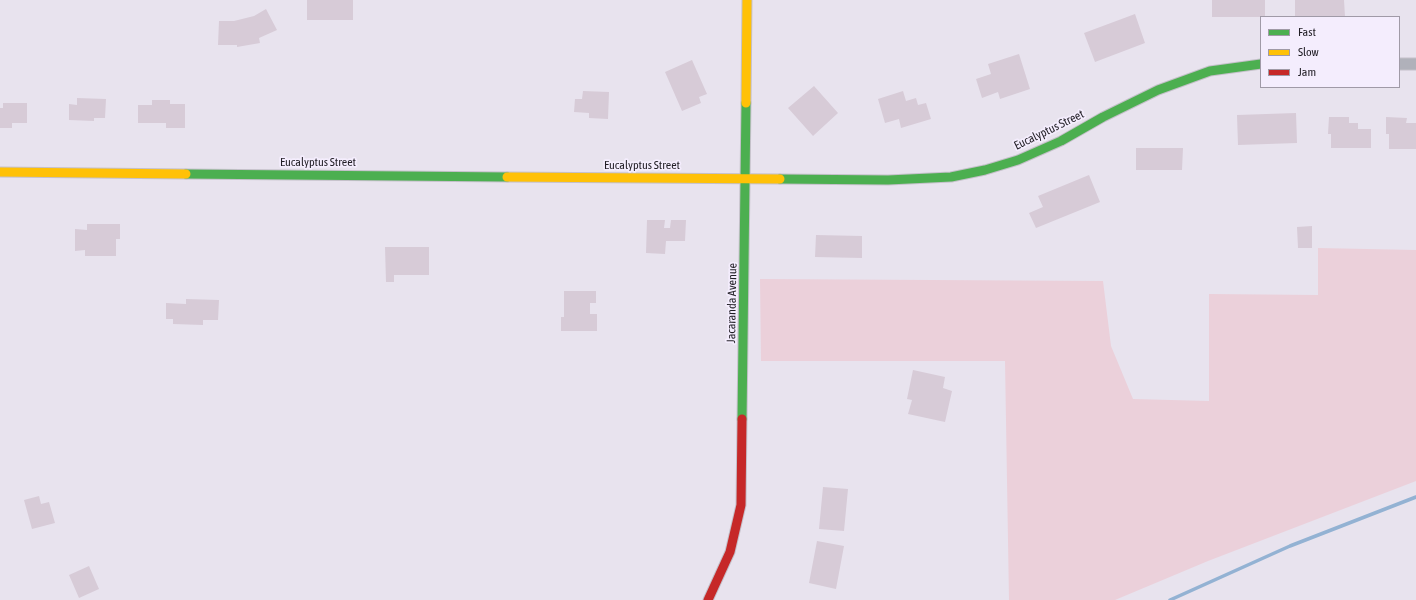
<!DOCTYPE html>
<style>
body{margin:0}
#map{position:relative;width:1416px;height:600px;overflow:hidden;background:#e8e3ee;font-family:"Asap Condensed",sans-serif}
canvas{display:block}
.legend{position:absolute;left:1260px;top:16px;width:140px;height:72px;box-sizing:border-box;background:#f4edfd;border:1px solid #a09aa7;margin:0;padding:5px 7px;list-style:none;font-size:12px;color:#211e25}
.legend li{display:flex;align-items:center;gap:8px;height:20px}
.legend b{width:20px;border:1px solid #a09aa7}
</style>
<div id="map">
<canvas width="1416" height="600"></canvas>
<ul class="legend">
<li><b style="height:5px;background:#4caf50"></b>Fast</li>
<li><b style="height:5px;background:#ffc107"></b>Slow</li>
<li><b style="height:5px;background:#c62828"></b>Jam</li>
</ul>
</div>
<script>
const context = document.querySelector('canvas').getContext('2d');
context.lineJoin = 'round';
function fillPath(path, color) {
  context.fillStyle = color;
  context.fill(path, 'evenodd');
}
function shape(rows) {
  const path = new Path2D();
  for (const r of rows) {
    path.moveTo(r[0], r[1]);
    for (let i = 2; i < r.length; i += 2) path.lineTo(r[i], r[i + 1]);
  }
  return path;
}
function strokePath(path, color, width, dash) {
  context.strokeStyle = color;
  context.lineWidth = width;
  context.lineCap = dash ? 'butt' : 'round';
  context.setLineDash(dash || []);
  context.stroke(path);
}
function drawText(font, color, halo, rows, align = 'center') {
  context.font = font + ' "Asap Condensed",sans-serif';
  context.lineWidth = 3.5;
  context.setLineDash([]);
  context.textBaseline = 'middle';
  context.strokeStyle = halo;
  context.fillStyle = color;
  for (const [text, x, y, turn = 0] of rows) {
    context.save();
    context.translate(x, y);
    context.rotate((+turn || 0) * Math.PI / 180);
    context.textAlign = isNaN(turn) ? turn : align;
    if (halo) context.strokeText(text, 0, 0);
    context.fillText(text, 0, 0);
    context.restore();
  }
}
const green = shape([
 [1318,248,1416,250,1416,481,1208,561,1115,600,1009,600,1005,361,761,361,760,279,1103,281,1111,346,1133,399,1209,401,1209,294,1318,295]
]);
const stream = shape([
 [1170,600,1290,546,1416,497]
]);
const building = shape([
 [307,0,353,0,353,20,307,20],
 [1212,0,1265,0,1265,17,1212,17],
 [1295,0,1344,0,1345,17,1295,17],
 [266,9,277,30,259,38,260,43,237,47,237,45,218,45,219,21,234,21,254,16],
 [1135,14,1145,43,1095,62,1084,33],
 [1019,54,1030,89,1000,99,998,92,982,98,976,79,991,74,988,64],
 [692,60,707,94,699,97,701,103,682,111,665,72],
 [814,86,838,113,813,136,788,108],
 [583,91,609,92,608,119,589,118,589,113,574,112,575,99,582,99],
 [903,91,906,101,916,98,918,105,926,103,931,119,901,128,899,119,885,123,878,99],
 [77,98,106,99,105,118,94,118,94,121,69,120,69,104,77,105],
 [152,100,170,100,170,104,185,104,185,128,166,128,166,123,138,123,138,105,152,105],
 [3,103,27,103,27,123,12,123,12,128,0,128,0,108,3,108],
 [1296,113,1297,143,1238,145,1237,115],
 [1329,117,1349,117,1349,123,1358,123,1358,129,1371,129,1371,148,1331,148,1331,134,1328,134],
 [1386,117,1407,118,1406,123,1416,123,1416,149,1389,149,1389,134,1386,134],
 [1136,148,1183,148,1182,170,1136,170],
 [1089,175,1100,202,1036,228,1029,213,1043,207,1038,196],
 [647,220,665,220,664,228,670,228,671,220,686,220,685,241,666,241,665,254,646,253],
 [87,224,120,224,120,239,116,239,116,256,85,256,85,250,75,251,75,229,87,230],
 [1312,226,1312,248,1298,248,1297,227],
 [816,235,862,236,862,258,815,257],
 [385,247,429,247,429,275,394,275,394,282,386,282],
 [564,291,596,291,596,303,590,303,590,314,597,314,597,331,561,331,561,317,564,317],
 [186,299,219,300,218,320,203,320,203,325,173,324,173,319,166,319,166,303,186,304],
 [913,370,945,377,943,388,952,391,945,422,908,414,912,400,907,399],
 [823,487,848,489,844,531,819,529],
 [39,496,41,504,49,502,55,523,32,529,24,500],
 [817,541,844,546,836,589,809,583],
 [89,566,99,589,79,598,69,575]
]);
const street = shape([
 [1399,64,1416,64]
]);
const fast = shape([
 [186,174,507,177],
 [780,179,888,180,951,177,985,170,1018,160,1061,141,1103,117,1158,90,1210,71,1261,64],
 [742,419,746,103]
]);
const slow = shape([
 [746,103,747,0],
 [0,172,186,174],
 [507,177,780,179]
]);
const jam = shape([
 [708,600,730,552,741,505,742,419]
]);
const streetNames = [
 ["Eucalyptus Street",1049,130,-26],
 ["Eucalyptus Street",318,162],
 ["Eucalyptus Street",642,165],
 ["Jacaranda Avenue",732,303,-89]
];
fillPath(green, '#ebd0da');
strokePath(stream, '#93b2d3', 3.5);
fillPath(building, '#d7cbd7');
strokePath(street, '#c4c0c9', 13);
strokePath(fast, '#c4c0c9', 11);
strokePath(slow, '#c4c0c9', 11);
strokePath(jam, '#c4c0c9', 11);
strokePath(street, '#b0b1ba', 11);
strokePath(fast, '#4caf50', 9);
strokePath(slow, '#ffc107', 9);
strokePath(jam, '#c62828', 9);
drawText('12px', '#211e25', '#f4edfd', streetNames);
</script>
